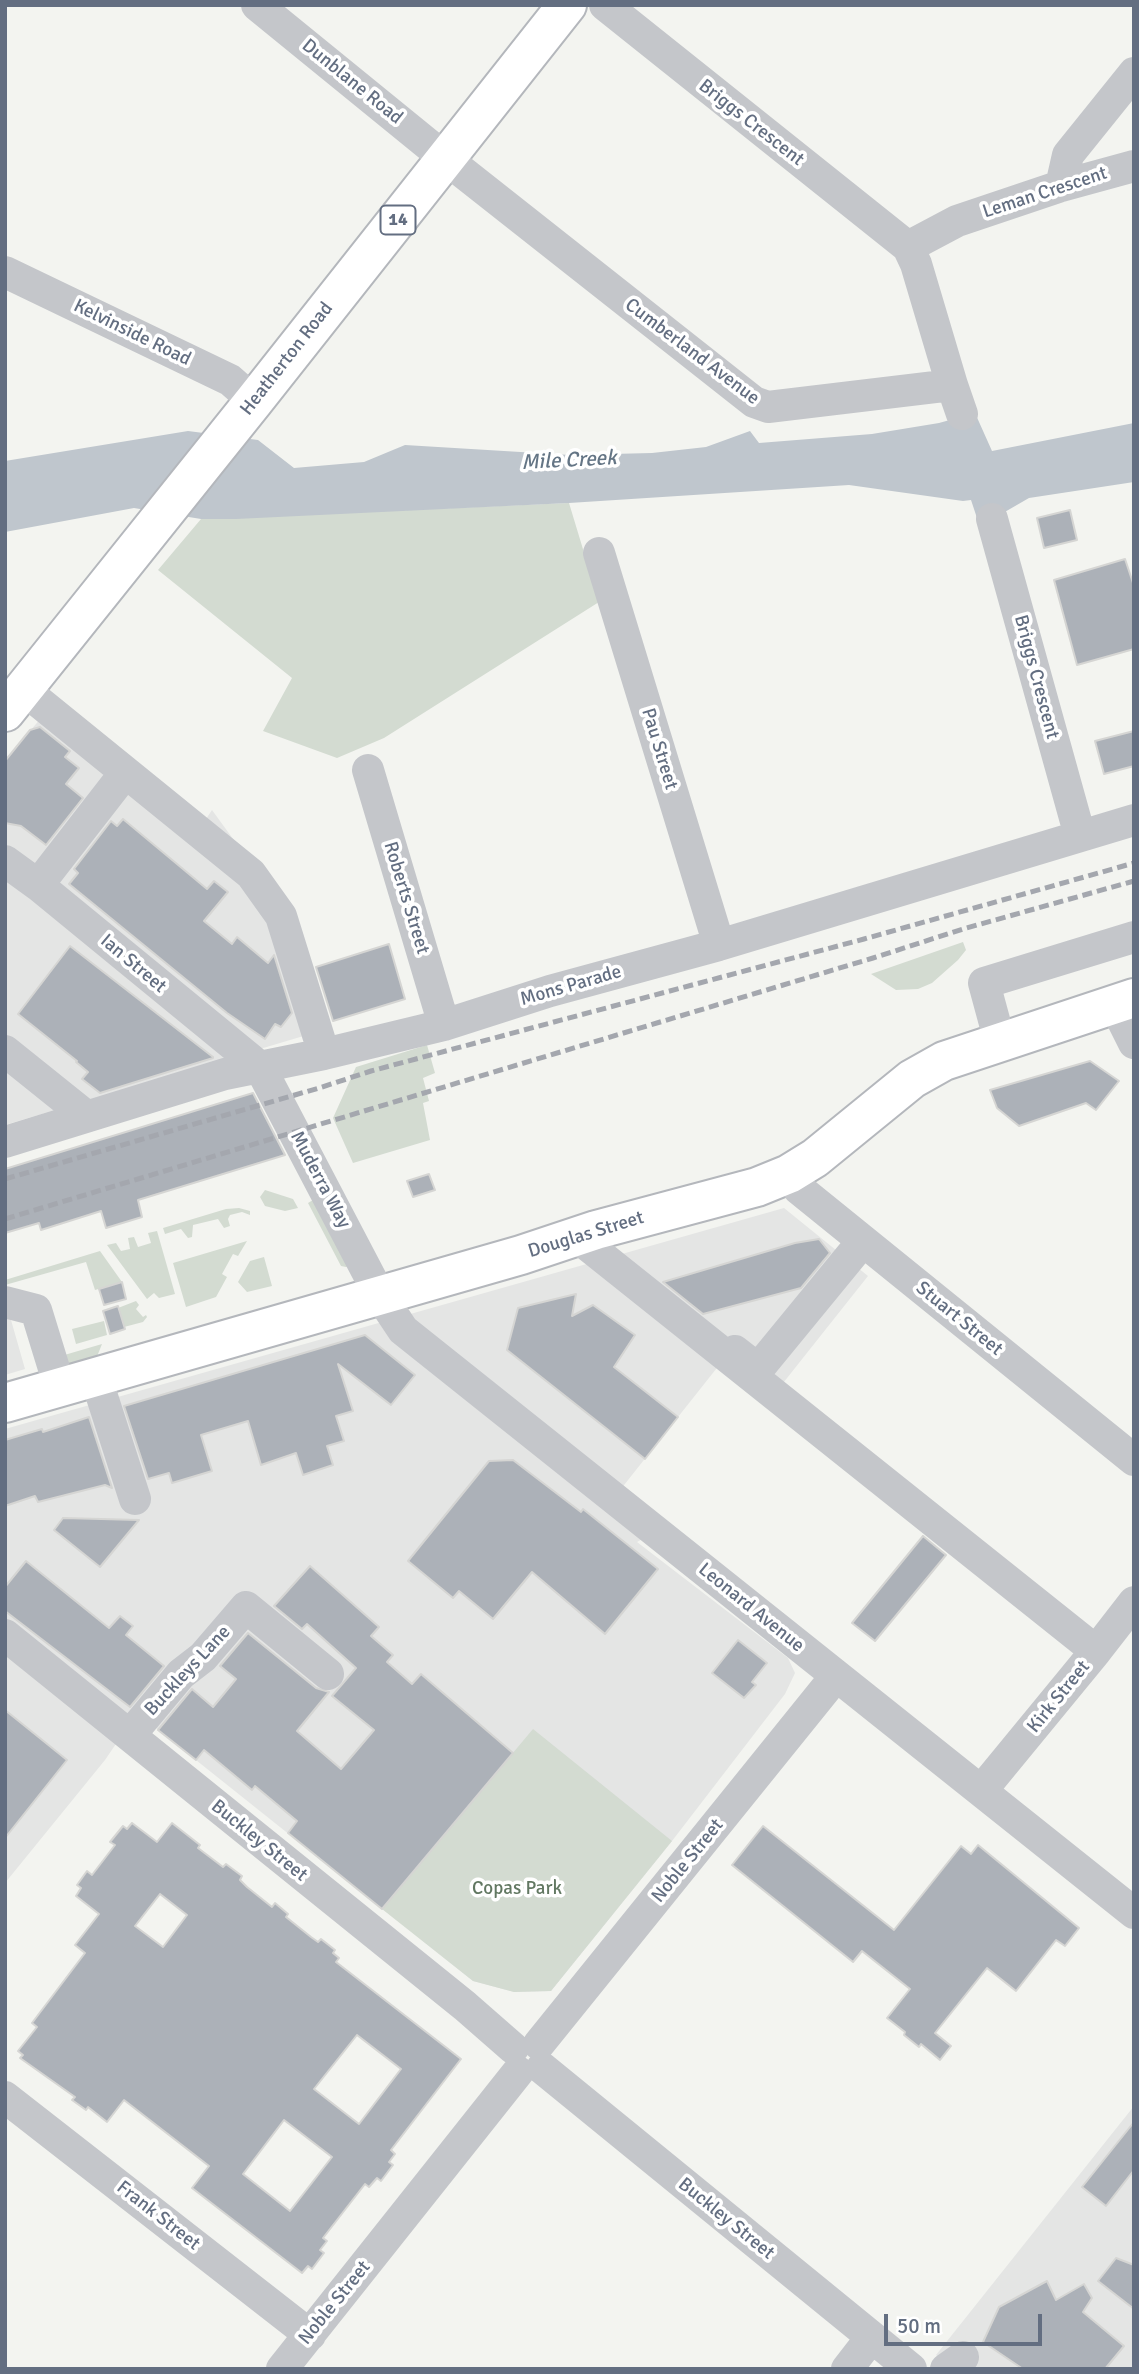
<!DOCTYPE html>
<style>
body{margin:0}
#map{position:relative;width:1139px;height:2374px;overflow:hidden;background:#f3f4f0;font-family:Signika,sans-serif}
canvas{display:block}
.frame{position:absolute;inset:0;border:7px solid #636e81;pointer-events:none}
.scale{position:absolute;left:884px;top:2314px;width:158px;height:32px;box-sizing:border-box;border:4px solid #636e81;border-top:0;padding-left:9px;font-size:21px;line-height:24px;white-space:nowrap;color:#636e81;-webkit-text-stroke:5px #fff;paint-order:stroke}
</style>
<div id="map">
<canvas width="1139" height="2374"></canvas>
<div class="frame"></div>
<div class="scale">50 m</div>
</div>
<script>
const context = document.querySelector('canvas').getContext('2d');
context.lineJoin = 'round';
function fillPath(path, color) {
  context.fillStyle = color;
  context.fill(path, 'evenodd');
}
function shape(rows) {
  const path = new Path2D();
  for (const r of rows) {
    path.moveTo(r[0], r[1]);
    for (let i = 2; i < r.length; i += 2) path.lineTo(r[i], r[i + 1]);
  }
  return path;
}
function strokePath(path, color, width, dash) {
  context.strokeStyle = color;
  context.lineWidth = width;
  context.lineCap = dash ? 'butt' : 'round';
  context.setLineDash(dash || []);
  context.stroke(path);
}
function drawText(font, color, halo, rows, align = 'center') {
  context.font = font + ' Signika,sans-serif';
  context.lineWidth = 7;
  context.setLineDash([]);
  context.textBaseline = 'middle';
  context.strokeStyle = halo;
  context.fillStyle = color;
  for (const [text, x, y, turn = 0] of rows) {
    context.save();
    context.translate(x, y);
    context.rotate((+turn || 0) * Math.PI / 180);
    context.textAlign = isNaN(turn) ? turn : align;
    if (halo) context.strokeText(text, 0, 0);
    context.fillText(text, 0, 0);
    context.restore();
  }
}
const built = shape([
 [51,706,202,825,212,810,284,909,327,1029,5,1125,5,761],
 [784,1208,868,1276,772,1397,724,1359,609,1504,648,1536,637,1542,788,1658,795,1673,785,1694,672,1841,551,1991,514,1992,473,1981,137,1713,105,1760,5,1883,5,1429],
 [5,1299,25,1369,5,1375],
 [1134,2106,1134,2369,954,2369,936,2355]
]);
const green = shape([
 [569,503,599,602,384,738,337,758,263,731,292,678,158,570,201,519],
 [963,942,966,950,958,960,932,983,918,989,896,990,871,974],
 [427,1045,435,1073,423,1078,429,1101,423,1103,430,1140,353,1163,333,1118,356,1067],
 [265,1190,293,1199,298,1208,285,1211,265,1206,260,1197],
 [313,1200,350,1266,346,1267,341,1266,308,1203],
 [239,1208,250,1211,250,1215,242,1212,230,1215,228,1219,230,1226,224,1228,218,1219,193,1225,192,1237,188,1238,181,1229,165,1234,163,1228,226,1209],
 [157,1231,175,1294,159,1298,154,1293,147,1299,107,1245,116,1243,121,1251,130,1249,128,1238,134,1237,138,1247,151,1243,148,1233],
 [247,1241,238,1256,233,1254,222,1274,227,1277,216,1297,186,1307,173,1263],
 [100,1251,122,1282,95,1290,86,1262,5,1285,5,1280],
 [264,1257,272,1286,247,1292,238,1282,250,1261],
 [136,1301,139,1305,136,1309,143,1317,146,1315,147,1317,143,1322,124,1327,118,1308],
 [104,1321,107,1335,76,1344,72,1329],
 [102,1344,96,1359,65,1370,61,1356],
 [533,1729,672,1841,551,1991,514,1992,473,1981,382,1909]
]);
const water = shape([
 [975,413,992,451,1134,423,1134,482,1029,498,1003,513,978,521,971,500,963,501,849,485,569,503,236,519,201,519,134,508,5,532,5,461,188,431,258,440,294,468,364,462,405,445,570,455,652,453,706,447,750,431,759,443,872,434,939,423]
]);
const building = shape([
 [1070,510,1077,540,1044,548,1037,518,1070,510],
 [1125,559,1134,586,1134,649,1077,665,1054,580,1125,559],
 [40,727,70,751,65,757,79,768,66,784,83,798,46,845,21,826,5,823,5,761,30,730,40,727],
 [1134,731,1134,766,1104,774,1095,741,1134,731],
 [123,819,207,889,214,881,228,892,204,921,232,944,237,937,268,963,274,955,292,1013,281,1027,275,1024,265,1039,227,1013,69,884,78,873,74,869,111,821,117,826,123,819],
 [389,944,405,999,333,1021,316,967,389,944],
 [70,946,213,1057,213,1058,100,1093,82,1079,88,1072,76,1062,77,1061,18,1014,70,946],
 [1090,1061,1119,1081,1096,1110,1086,1103,1019,1126,997,1108,990,1090,1090,1061],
 [253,1093,285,1155,138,1200,142,1217,106,1228,101,1211,41,1230,39,1223,5,1233,5,1169,253,1093],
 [429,1174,435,1190,413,1197,407,1181,429,1174],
 [819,1239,830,1253,801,1288,703,1314,663,1282,795,1243,819,1239],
 [122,1282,126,1299,104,1305,99,1289,122,1282],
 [576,1294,572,1316,593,1305,635,1335,614,1367,678,1417,645,1459,507,1350,518,1308,576,1294],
 [118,1306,125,1329,110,1334,103,1311,118,1306],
 [365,1335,415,1375,391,1405,338,1364,353,1411,336,1416,344,1441,327,1446,333,1465,303,1475,296,1453,261,1465,248,1421,201,1435,212,1471,172,1483,169,1473,148,1479,124,1406,365,1335],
 [89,1417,112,1488,105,1485,38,1502,35,1496,5,1506,5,1440,42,1429,43,1432,89,1417],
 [513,1460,581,1512,583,1509,658,1569,605,1634,532,1572,493,1619,459,1591,453,1598,408,1561,489,1461,513,1460],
 [63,1518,139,1520,100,1567,54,1530,63,1518],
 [923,1536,946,1555,875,1641,852,1623,923,1536],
 [26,1561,109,1628,120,1616,133,1626,126,1635,164,1666,130,1707,5,1611,5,1587,26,1561],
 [310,1566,379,1627,371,1636,393,1655,387,1662,412,1684,421,1674,513,1753,382,1909,288,1833,297,1821,255,1786,252,1790,204,1750,196,1760,158,1730,192,1689,213,1707,236,1679,220,1666,248,1633,316,1688,329,1692,297,1731,341,1769,374,1730,332,1696,356,1668,307,1624,302,1629,274,1606,310,1566],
 [738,1640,767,1663,752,1682,756,1685,744,1698,712,1673,738,1640],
 [5,1710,67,1760,5,1838,5,1710],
 [132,1823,157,1842,172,1823,200,1845,198,1848,223,1867,226,1864,242,1876,240,1880,247,1887,272,1907,275,1903,288,1914,286,1917,311,1937,318,1942,321,1939,335,1950,333,1953,339,1958,336,1962,461,2059,391,2150,395,2154,389,2162,393,2165,381,2181,377,2178,369,2187,365,2184,323,2238,327,2241,320,2250,324,2253,312,2269,308,2266,302,2273,192,2188,209,2166,124,2100,107,2122,88,2107,86,2110,72,2100,75,2097,20,2058,23,2055,18,2051,37,2027,32,2023,85,1953,75,1945,99,1914,76,1896,81,1888,77,1885,87,1871,92,1875,115,1845,110,1842,123,1826,127,1829,132,1823],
 [160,1894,187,1915,163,1947,135,1926,160,1894],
 [357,2035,401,2069,359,2124,314,2089,357,2035],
 [284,2120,332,2157,290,2211,243,2174,284,2120],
 [763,1826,894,1930,961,1846,971,1854,978,1845,1079,1928,1065,1946,1056,1940,1016,1991,987,1968,935,2033,951,2046,940,2060,921,2044,919,2047,904,2035,905,2032,887,2018,910,1989,862,1951,853,1962,732,1865,763,1826],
 [1134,2122,1134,2170,1106,2206,1082,2187,1134,2122],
 [1116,2258,1134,2265,1134,2309,1098,2281,1116,2258],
 [1047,2281,1056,2300,1084,2284,1092,2298,1083,2312,1124,2346,1105,2369,1023,2369,983,2342,999,2307,1047,2281]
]);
const minor = shape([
 [257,5,446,159,754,402,768,407,952,385,916,264,908,247,605,5],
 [1061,186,1068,155,1134,73],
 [908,247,957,221,1061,186,1134,166],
 [5,272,230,380,254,401],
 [952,385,962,414],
 [992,519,1080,836],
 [599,553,719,945],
 [23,689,251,874,281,916,324,1054],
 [368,770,444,1025],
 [5,861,38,885,260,1067,379,1294,403,1330,1134,1913],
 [38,885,125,773],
 [1118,1002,1123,1021,1134,1043],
 [1000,1042,984,983,1134,937],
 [5,1051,86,1116],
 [5,1142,225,1074,324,1054,444,1025,550,991,719,945,1134,820],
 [789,1174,799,1189,1134,1460],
 [576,1236,1096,1651],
 [5,1302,36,1310,60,1388],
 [735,1351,758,1369,863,1241],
 [96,1378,135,1499],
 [5,1635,465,2006,513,2048],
 [130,1735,181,1674,203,1657,246,1607,328,1674],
 [981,1791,1096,1651,1134,1602],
 [539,2044,836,1676],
 [542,2068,911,2369],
 [5,2097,310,2335],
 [282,2369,518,2072],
 [847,2369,871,2338],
 [946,2369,963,2357]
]);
const major = shape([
 [5,712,254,401,567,5],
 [5,1403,521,1255,596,1230,757,1187,789,1174,815,1158,912,1079,944,1061,1134,998]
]);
const rail = shape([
 [5,1179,319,1088,371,1071,864,939,1134,863],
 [5,1219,873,958,963,929,1134,881]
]);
const shields = [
 [398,220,35]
];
const shieldNames = [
 ["14",398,220]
];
const streetNames = [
 ["Dunblane Road",352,82,39],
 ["Briggs Crescent",751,123,38],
 ["Leman Crescent",1045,193,-18],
 ["Kelvinside Road",132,333,26],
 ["Cumberland Avenue",692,352,37],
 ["Heatherton Road",287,359,-52],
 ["Briggs Crescent",1036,677,75],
 ["Pau Street",659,749,73],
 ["Roberts Street",406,898,73],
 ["Ian Street",133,964,40],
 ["Mons Parade",571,986,-16],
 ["Muderra Way",320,1180,62],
 ["Douglas Street",586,1235,-17],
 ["Stuart Street",959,1319,39],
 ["Leonard Avenue",751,1608,39],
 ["Buckleys Lane",188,1671,-47],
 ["Kirk Street",1059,1697,-51],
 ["Buckley Street",259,1841,39],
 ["Noble Street",688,1861,-51],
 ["Frank Street",158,2216,38],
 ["Buckley Street",726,2219,39],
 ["Noble Street",335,2303,-51]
];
const parkNames = [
 ["Copas Park",517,1889]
];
const waterNames = [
 ["Mile Creek",569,461,-3]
];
fillPath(built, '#e4e5e4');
fillPath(green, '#d3dbd1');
fillPath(water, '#bfc6cd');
fillPath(building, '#acb1b8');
strokePath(building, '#d5d5d3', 2);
strokePath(major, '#b4b7bc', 42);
strokePath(minor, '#c4c6ca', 32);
strokePath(major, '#fff', 38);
strokePath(rail, '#a4a7ae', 5, [10, 5]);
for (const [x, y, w] of shields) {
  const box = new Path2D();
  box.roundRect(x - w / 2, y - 14.5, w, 29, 5);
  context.fillStyle = '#fff';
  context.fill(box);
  strokePath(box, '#636e81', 2);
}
drawText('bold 18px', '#636e81', null, shieldNames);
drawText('19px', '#636e81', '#fff', streetNames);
drawText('19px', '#627862', '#fff', parkNames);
drawText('italic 21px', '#647585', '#fff', waterNames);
</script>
